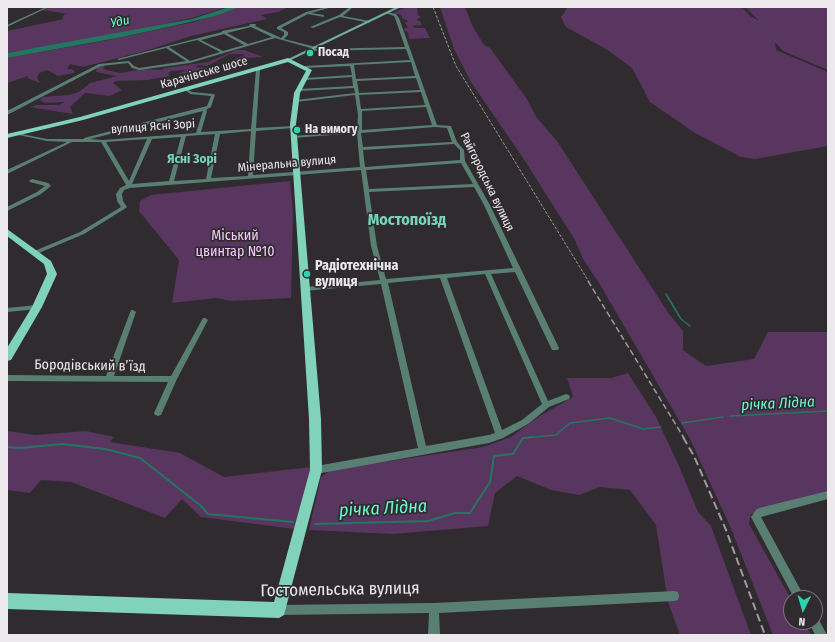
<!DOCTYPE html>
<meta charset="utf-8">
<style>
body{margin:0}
#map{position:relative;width:835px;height:642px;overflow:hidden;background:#2f2b2f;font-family:"Fira Sans Condensed",sans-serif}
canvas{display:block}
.frame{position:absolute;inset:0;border:8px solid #ebe9ec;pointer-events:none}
.north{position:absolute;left:783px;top:590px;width:40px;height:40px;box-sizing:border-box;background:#2f2b2f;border:1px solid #7a777b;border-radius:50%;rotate:185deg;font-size:11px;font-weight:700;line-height:16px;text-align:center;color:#ebe9ec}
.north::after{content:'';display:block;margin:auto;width:14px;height:18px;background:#2ad5ac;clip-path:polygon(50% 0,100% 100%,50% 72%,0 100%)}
</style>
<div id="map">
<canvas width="835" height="642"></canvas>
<div class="frame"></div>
<div class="north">N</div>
</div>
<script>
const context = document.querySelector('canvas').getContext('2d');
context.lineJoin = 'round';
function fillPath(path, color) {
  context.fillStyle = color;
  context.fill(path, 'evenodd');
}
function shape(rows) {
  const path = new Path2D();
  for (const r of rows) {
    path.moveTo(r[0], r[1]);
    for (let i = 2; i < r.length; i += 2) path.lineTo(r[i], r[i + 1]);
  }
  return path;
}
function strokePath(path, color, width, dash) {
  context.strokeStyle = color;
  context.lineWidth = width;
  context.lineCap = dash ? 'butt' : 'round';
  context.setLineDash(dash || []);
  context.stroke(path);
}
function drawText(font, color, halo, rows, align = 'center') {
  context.font = font + ' "Fira Sans Condensed",sans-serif';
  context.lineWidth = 3.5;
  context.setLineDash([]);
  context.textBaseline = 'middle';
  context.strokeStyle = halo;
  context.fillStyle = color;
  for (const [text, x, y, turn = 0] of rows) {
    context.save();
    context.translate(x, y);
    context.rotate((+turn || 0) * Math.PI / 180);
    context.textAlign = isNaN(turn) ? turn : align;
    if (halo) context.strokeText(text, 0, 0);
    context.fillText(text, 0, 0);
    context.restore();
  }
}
const green = shape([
 [50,7,227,7,192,18,118,34,7,53,7,31,64,19,62,18,65,14,68,14,43,10],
 [239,7,288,7,278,12,261,15,267,19,191,36,145,51,83,67,70,64,67,69,72,69,75,72,74,73,58,76,47,70,39,73,37,77,40,83,27,78,28,76,7,83,7,58,108,40,194,22],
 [412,7,417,8,418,15,421,17,416,20,420,21,422,25,412,26,416,28,425,28,430,38,409,39,408,32,403,30,408,27,405,23,408,21,402,18,402,15,393,13,404,8],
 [440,7,465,7,472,25,484,45,490,48,527,99,537,118,557,141,669,314,683,331,683,350,706,366,754,359,768,332,828,332,828,492,751,514,749,524,791,599,791,622,804,622,811,635,773,635,730,526,690,439,599,283,583,259,575,240,525,161,471,82,454,49],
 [568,7,742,7,750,16,759,21,745,7,828,7,828,70,783,51,775,42,776,50,828,72,828,146,755,159,741,157,695,133,650,102,632,68,606,49,566,27,561,17],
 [236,50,244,50,263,57,247,58,238,63,235,59,245,55,242,54,230,54,207,66,198,65,195,67,218,69,214,71,202,73,176,74,185,71,184,70,171,71,168,73,170,76,148,80,116,81,113,83,122,90,110,96,85,93,70,107,73,114,30,107,36,105,59,105,65,102,45,103,40,100,43,97,69,95,79,92,90,83,117,76,96,72,97,68,100,66,105,66,103,69,120,73,143,69,162,70,164,68,208,62],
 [290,181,293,211,291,298,232,301,216,298,172,303,179,260,139,211,140,201,151,195],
 [628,373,656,417,679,466,698,512,711,526,751,635,680,635,668,602,656,525,630,490,600,487,579,495,551,490,517,476,495,493,488,526,393,534,309,530,321,477,331,470,483,447,511,437,538,417,573,397,567,378,611,378],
 [7,431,35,435,86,431,114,437,110,442,180,453,224,477,311,467,295,529,201,517,182,499,165,518,71,482,41,480,30,493,7,490]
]);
const water = shape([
 [229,7,240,7,215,16,173,26,117,38,7,58,7,53,192,19]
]);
const streamFar1 = shape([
 [666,294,681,319,690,326],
 [730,416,828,411],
 [682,423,723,417],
 [523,438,556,435,570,423,610,418,643,429,661,427]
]);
const stream = shape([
 [7,447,21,448,62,444,105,449,140,458,200,505,208,514,293,522],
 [315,524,428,521,455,513,470,513,490,482,494,456,513,454,523,438,533,437]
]);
const minor = shape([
 [46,7,49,7,7,27,7,25,46,7],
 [327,7,332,7,311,13,324,15,324,17,308,14,281,28,288,32,288,35,284,39,316,47,316,49,405,47,395,18,394,16,385,13,387,12,396,14,399,18,437,125,451,126,457,142,464,150,465,161,490,205,559,348,558,350,552,350,515,272,491,274,548,401,566,394,569,395,570,397,569,399,549,407,528,424,503,438,489,443,316,474,313,473,312,470,313,467,316,466,418,448,381,284,305,291,302,289,305,287,380,280,371,246,361,170,130,188,124,190,122,194,123,201,127,207,126,208,84,234,34,255,31,253,32,252,80,232,121,207,117,201,116,194,120,188,126,185,101,142,72,142,7,174,7,170,67,142,47,141,14,134,16,133,47,139,84,139,84,138,207,106,211,96,190,94,185,90,187,89,192,92,213,94,215,95,211,107,206,110,207,111,201,132,251,129,256,70,258,69,260,70,256,128,293,126,295,127,293,128,256,131,253,175,360,167,357,133,293,138,291,137,293,136,357,131,358,115,355,95,296,102,294,101,296,100,355,93,354,88,299,91,297,90,299,89,353,86,352,77,305,80,303,79,305,78,352,75,350,66,305,68,303,67,305,66,410,60,406,49,311,51,310,49,314,49,275,38,190,63,139,70,132,68,128,63,101,66,9,114,7,114,7,111,99,64,129,61,134,66,139,68,186,61,166,48,119,60,117,59,222,32,222,31,249,26,250,24,256,24,255,26,281,38,284,35,284,32,277,29,277,27,306,12,327,7],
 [251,27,272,37,248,44,227,33,251,27],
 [224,34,244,45,223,51,201,40,224,34],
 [197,40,220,52,190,61,169,47,197,40],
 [411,62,415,76,356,79,354,65,411,62],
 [416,78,420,90,359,93,357,81,416,78],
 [421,92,425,105,361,109,359,95,421,92],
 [426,107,432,125,362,130,362,111,426,107],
 [203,111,196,133,103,140,90,139,203,111],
 [435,127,447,128,452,142,363,147,361,133,435,127],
 [251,131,248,176,211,178,220,134,251,131],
 [215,134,206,179,174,181,186,136,215,134],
 [181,137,169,181,132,184,152,139,181,137],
 [147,139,129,181,106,142,147,139],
 [454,144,460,150,460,160,365,167,363,150,454,144],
 [461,163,473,184,369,189,366,170,461,163],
 [474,187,484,205,513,268,386,279,377,246,369,192,474,187],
 [485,274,542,404,522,420,502,430,447,278,485,274],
 [440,278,495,433,489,435,426,446,388,283,440,278],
 [350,7,353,7,343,16,370,21,370,23,340,17,313,28,310,27,339,15,350,7],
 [32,179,48,183,51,186,41,194,7,211,7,207,37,192,45,186,30,182,29,181,32,179],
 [37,305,39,305,40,307,39,309,7,312,7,308,37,305],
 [131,310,133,310,136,312,114,376,171,376,203,318,205,318,208,320,177,379,161,415,158,416,155,415,154,413,168,382,7,381,7,375,106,376,131,310],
 [828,491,828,499,761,517,805,598,794,598,751,517,756,510,759,508,828,491],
 [674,591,678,592,679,596,678,600,674,601,439,613,440,635,428,635,429,613,279,615,275,614,274,610,275,606,279,605,434,603,674,591],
 [815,617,818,618,827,635,815,635,809,622,815,622,815,617]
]);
const secondary = shape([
 [396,7,401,7,289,61,286,60,396,7]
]);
const primary = shape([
 [288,58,312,70,300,93,296,124,321,419,322,470,284,615,279,618,7,609,7,593,274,602,310,470,309,419,290,124,294,93,306,71,288,62,83,120,7,138,7,134,80,117,288,58],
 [7,229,51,261,57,274,42,307,11,360,7,361,7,348,32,307,47,274,44,264,7,236,7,229]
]);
const railFar2 = shape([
 [433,7,456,66,589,282]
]);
const railFar1 = shape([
 [588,281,684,438]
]);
const rail = shape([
 [683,437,694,456,726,530,765,635]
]);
const markers = [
 [310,53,4,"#2ad5ac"],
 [297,130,4,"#2ad5ac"],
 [307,274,4,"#2ad5ac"]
];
const farPoinames = [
 ["Посад",318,53],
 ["На вимогу",305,130]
];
const farStreetnames = [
 ["Карачівське шосе",204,73,-16],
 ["вулиця Ясні Зорі",153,127,-4],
 ["Мінеральна вулиця",287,164,-5],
 ["Райгородська вулиця",487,182,64]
];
const farWaternames = [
 ["Уди",120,22,-10]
];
const farQuarternames = [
 ["Ясні Зорі",192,159]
];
const parkNames = [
 ["Міський",235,236],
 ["цвинтар №10",235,252]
];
const poiNames = [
 ["Радіотехнічна",315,266],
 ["вулиця",315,282]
];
const streetNames = [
 ["Бородівський в’їзд",90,366,1]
];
const waterNames = [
 ["річка Лідна",778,404,-3]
];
const quarterNames = [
 ["Мостопоїзд",407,221]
];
const nearStreetnames = [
 ["Гостомельська вулиця",340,590,-1]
];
const nearWaternames = [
 ["річка Лідна",383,509,-3]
];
fillPath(green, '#59365f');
fillPath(water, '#257660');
strokePath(streamFar1, '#257660', 1.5);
strokePath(stream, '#257660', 2);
fillPath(minor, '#597f72');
fillPath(secondary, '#6fae9a');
fillPath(primary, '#80d3b8');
strokePath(railFar2, '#9e9b9e', 1, [3, 1.5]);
strokePath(railFar1, '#9e9b9e', 1.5, [6, 3]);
strokePath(rail, '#9e9b9e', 2, [8, 4]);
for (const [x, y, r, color] of markers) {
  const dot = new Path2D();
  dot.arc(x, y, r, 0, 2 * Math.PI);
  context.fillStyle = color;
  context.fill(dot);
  strokePath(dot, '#2f2b2f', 1.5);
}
drawText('bold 12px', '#ebe9ec', '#2f2b2f', farPoinames, 'left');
drawText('12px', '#ebe9ec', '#2f2b2f', farStreetnames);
drawText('italic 13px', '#6cf9d1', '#2f2b2f', farWaternames);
drawText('bold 13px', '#77d5b8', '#2f2b2f', farQuarternames);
drawText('14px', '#f5cafc', '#2f2b2f', parkNames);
drawText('bold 14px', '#ebe9ec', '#2f2b2f', poiNames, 'left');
drawText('14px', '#ebe9ec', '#2f2b2f', streetNames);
drawText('italic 15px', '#6cf9d1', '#2f2b2f', waterNames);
drawText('bold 16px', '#77d5b8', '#2f2b2f', quarterNames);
drawText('17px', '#ebe9ec', '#2f2b2f', nearStreetnames);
drawText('italic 18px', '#6cf9d1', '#2f2b2f', nearWaternames);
</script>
